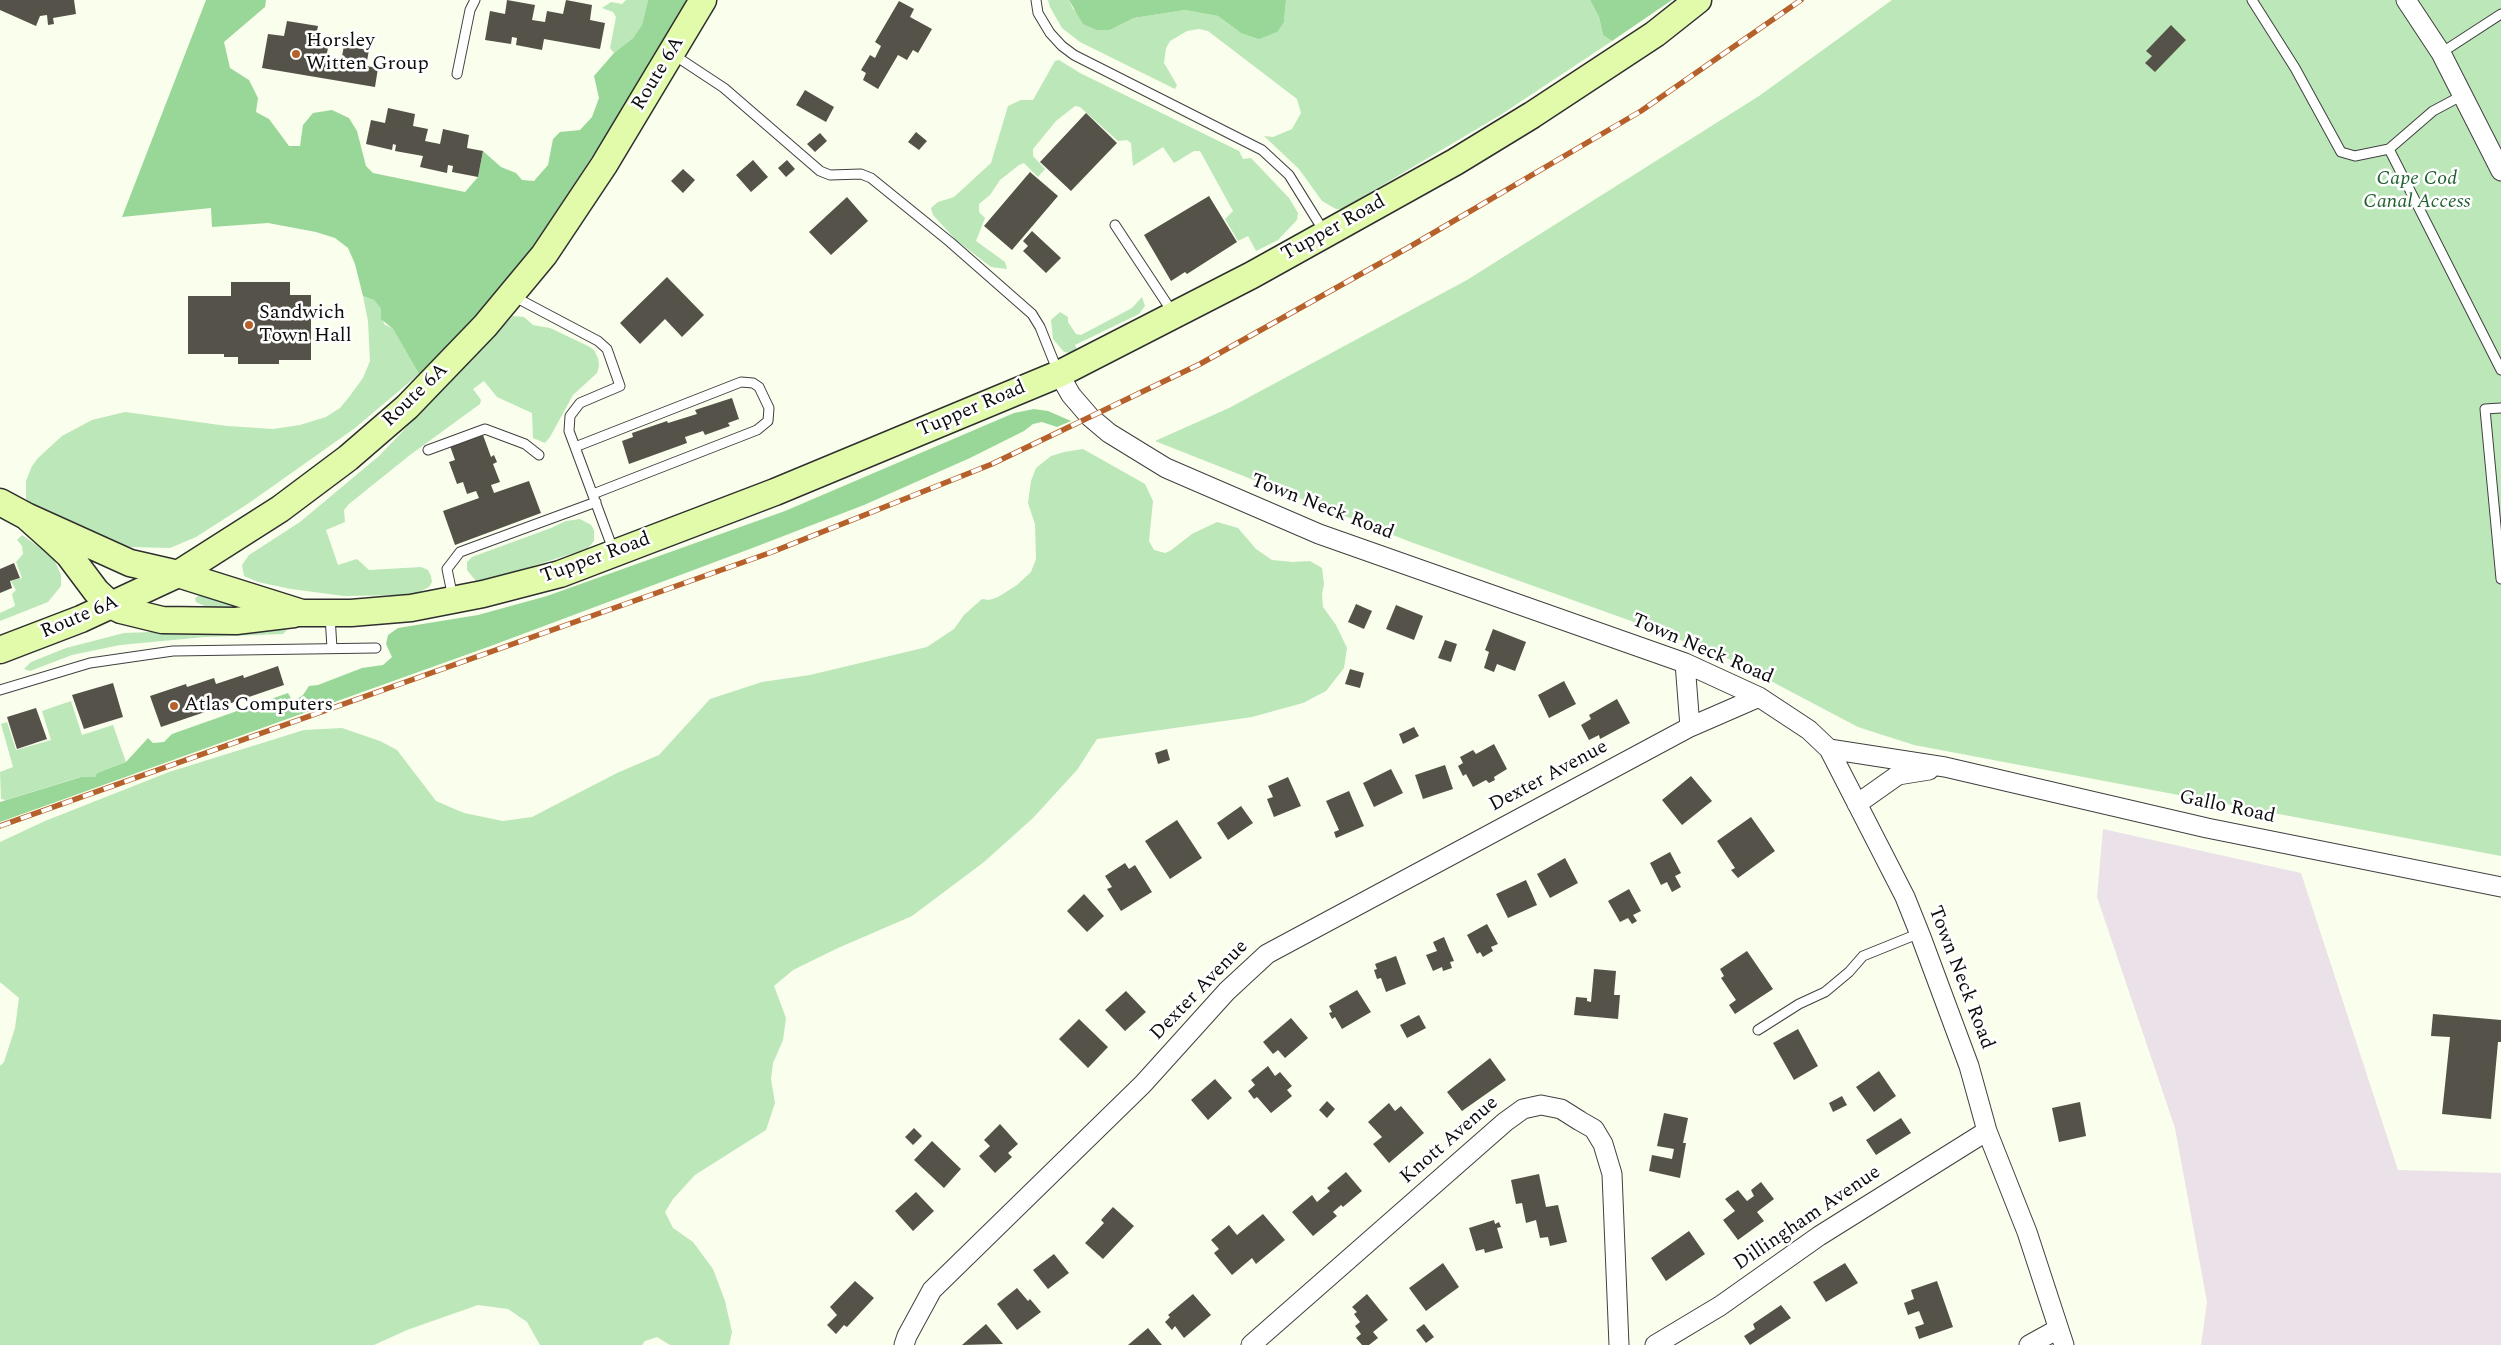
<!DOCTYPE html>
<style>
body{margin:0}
canvas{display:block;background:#fafeed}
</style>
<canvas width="2501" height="1345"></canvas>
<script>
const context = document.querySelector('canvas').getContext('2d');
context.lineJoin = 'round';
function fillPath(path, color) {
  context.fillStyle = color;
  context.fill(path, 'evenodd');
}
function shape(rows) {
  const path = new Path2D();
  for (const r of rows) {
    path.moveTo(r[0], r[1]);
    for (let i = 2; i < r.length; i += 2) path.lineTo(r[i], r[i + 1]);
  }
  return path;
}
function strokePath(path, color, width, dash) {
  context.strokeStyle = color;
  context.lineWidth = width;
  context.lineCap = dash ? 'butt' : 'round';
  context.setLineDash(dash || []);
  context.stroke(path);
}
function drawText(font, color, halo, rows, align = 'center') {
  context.font = font + ' Spectral,serif';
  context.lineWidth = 5;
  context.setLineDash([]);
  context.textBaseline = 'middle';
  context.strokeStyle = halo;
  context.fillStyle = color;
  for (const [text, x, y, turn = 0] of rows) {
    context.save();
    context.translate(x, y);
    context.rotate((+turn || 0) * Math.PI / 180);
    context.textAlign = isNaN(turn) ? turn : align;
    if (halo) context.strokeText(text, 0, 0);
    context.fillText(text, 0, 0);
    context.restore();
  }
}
const industrial = shape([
 [2103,829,2301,873,2398,1170,2501,1173,2501,1345,2201,1345,2207,1302,2175,1128,2097,897]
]);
const green = shape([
 [626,0,648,0,642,25,633,38,614,53,610,48,616,17,613,12,602,8,611,2,622,4],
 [1048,0,1069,0,1073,9,1110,30,1134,18,1185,10,1218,16,1241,33,1284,22,1286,0,1590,0,1599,17,1603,35,1612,41,1502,114,1359,199,1359,201,1343,209,1336,209,1322,201,1299,169,1264,136,1273,137,1292,129,1301,113,1297,99,1208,31,1199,29,1187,31,1170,41,1166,48,1164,63,1177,85,1175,89,1080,42,1062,28,1050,7],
 [1892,0,2501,0,2501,856,1914,745,1858,727,1729,659,1634,622,1408,541,1155,441,1229,408,1467,280,1759,96],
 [1059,60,1080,73,1239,151,1243,159,1251,158,1289,198,1298,213,1297,220,1278,240,1256,251,1248,236,1238,241,1225,219,1233,211,1200,151,1194,151,1174,163,1163,147,1133,166,1131,143,1127,140,1118,141,1080,107,1075,106,1056,121,1033,149,1033,156,1045,169,1038,177,1024,163,1019,165,1000,180,990,195,979,204,979,212,985,218,976,241,1005,262,1007,269,991,267,956,240,933,215,931,208,938,202,954,197,991,163,1008,106,1021,100,1033,100,1055,61],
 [363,296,374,300,381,309,384,324,393,329,419,374,355,428,249,503,196,537,170,548,130,547,100,537,34,507,26,499,26,481,32,466,38,458,62,436,92,420,125,412,227,426,273,429,300,425,326,417,340,408,349,397,363,378,370,361,368,321],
 [1142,297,1145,306,1139,314,1075,345,1077,350,1070,353,1064,352,1053,339,1051,320,1060,312,1068,317,1068,322,1076,334,1081,335,1132,308],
 [513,316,524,317,533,325,550,328,588,346,594,350,598,358,599,366,597,373,573,395,550,437,545,443,533,438,532,413,497,397,484,381,473,389,481,400,480,404,410,455,349,504,344,510,345,522,326,530,338,565,357,559,369,570,421,567,428,570,431,576,432,582,429,587,413,595,344,596,291,589,258,582,244,576,242,565,249,555,300,522,379,456],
 [1083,449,1145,484,1153,501,1149,541,1154,550,1165,553,1170,551,1192,534,1217,522,1238,528,1256,549,1272,560,1293,562,1310,561,1322,568,1324,584,1322,594,1323,607,1336,625,1347,648,1344,668,1326,691,1303,703,1252,717,1097,739,1077,770,1033,818,984,862,912,916,838,948,793,970,774,986,786,1018,783,1040,773,1063,771,1079,775,1103,766,1130,695,1175,673,1199,665,1212,673,1228,693,1242,713,1269,725,1301,732,1332,729,1345,670,1345,657,1337,645,1341,642,1345,540,1345,527,1322,508,1309,478,1305,407,1330,374,1345,0,1345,0,1066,4,1062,15,1028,19,998,0,982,0,842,45,821,169,772,304,730,342,728,380,741,397,750,436,801,464,813,503,821,532,817,617,773,659,755,710,699,762,682,810,675,927,647,954,629,964,615,982,599,989,600,998,597,1017,585,1031,572,1036,559,1035,524,1028,503,1031,481,1036,468,1051,456,1064,452],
 [580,519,591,525,594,530,594,541,587,549,485,581,476,581,467,570,467,562,472,557,551,528,566,521],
 [22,535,53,557,61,575,61,586,48,602,0,621,0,613,15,606,12,594,16,590,11,581,22,578,16,562,23,554,22,546,17,540],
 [200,595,220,602,245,609,209,608,196,602,195,598],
 [285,627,287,630,283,634,205,637,120,645,72,655,30,671,24,669,31,662,66,648,124,633],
 [71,701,82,735,113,725,126,762,97,773,95,777,80,777,6,800,1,799,0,772,13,767,1,724,7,722,16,750,51,740,42,711]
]);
const forest = shape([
 [206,0,266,0,265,7,224,42,230,68,249,80,258,98,256,112,269,119,289,146,300,146,303,125,313,113,332,110,349,118,357,131,366,166,373,173,465,192,478,177,483,151,501,167,516,173,522,180,534,181,548,165,553,139,560,132,580,130,592,117,599,98,594,76,614,53,633,38,642,25,648,0,689,0,631,97,529,253,484,308,419,374,393,329,381,319,381,309,374,300,363,296,355,264,348,248,335,238,316,232,268,223,212,227,211,208,122,217],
 [1069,0,1286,0,1284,22,1277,32,1259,39,1241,33,1218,16,1185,10,1134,18,1110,30,1097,30,1083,24],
 [1590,0,1672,0,1612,41,1603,35,1599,17],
 [1034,409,1048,411,1071,421,1057,427,1042,422,1033,424,1024,431,970,458,864,505,755,547,488,647,0,822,0,802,81,777,95,777,97,773,126,762,148,738,153,743,164,742,172,734,288,693,293,702,303,695,309,686,318,685,362,668,383,665,392,657,386,644,388,635,398,628,478,615,547,596,785,511,1014,413]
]);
const building = shape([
 [0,0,74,0,76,14,53,18,54,24,48,25,47,15,40,16,36,26,0,10],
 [507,0,535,5,532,20,545,22,547,11,563,14,566,0,592,5,590,20,605,23,600,49,544,39,542,50,516,45,517,38,512,37,511,44,485,40,490,11,505,14],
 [899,1,914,9,910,17,932,29,918,53,913,50,907,60,898,55,878,89,863,80,866,73,861,70,870,55,875,58,881,46,875,42],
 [287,21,318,26,315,41,329,43,326,58,341,61,344,46,369,50,366,66,378,68,375,87,262,68,268,34,284,36],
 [2171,25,2186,40,2155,72,2145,63,2152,56,2146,51],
 [805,90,834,107,826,122,796,105],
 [388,108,415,114,413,126,428,129,425,141,440,144,443,129,469,135,467,148,483,151,478,177,452,172,453,166,448,165,447,173,420,167,423,156,395,151,396,145,393,144,392,150,366,144,371,120,385,123],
 [1086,113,1117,143,1071,191,1040,162],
 [916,132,927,141,919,150,908,142],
 [820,133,827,141,815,152,807,144],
 [753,160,768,177,751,192,736,175],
 [787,160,795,169,786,177,778,168],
 [683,169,695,180,683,193,671,181],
 [1030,172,1058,196,1012,250,984,226],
 [1209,196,1237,242,1187,274,1185,272,1171,281,1144,235],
 [847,197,868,221,831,255,809,232],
 [1032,231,1061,258,1046,273,1023,251,1028,246,1023,241],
 [667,277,704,315,682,337,665,319,640,344,620,323],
 [231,282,290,282,290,295,311,295,311,360,279,360,279,364,238,364,238,357,224,357,224,354,188,354,188,296,231,296],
 [732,398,739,419,728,423,730,426,705,435,703,431,685,437,687,443,629,464,622,441,633,437,632,433,667,421,668,423,697,414,695,410],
 [474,435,475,438,483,435,491,457,494,455,497,462,493,464,500,482,491,485,494,493,529,481,541,513,455,545,443,511,479,498,476,491,467,494,463,482,457,484,449,462,455,460,450,446],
 [14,563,20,578,10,581,12,588,0,593,0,569],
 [1356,604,1372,611,1364,629,1348,622],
 [1396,605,1423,616,1414,640,1386,629],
 [1493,629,1526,642,1515,671,1497,664,1494,672,1484,668,1489,652,1485,650],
 [1445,640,1457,644,1451,662,1438,658],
 [278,666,284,685,161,727,150,696,186,684,187,687,214,678,216,684,243,675,244,678],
 [1350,669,1364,673,1360,688,1345,684],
 [1564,681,1576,704,1549,718,1538,695],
 [113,683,123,717,84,729,72,695],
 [1617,699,1630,723,1600,739,1599,735,1589,740,1581,725,1591,719,1589,715],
 [36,708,47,739,17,749,7,717],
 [1414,727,1419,736,1403,744,1399,734],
 [1494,744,1507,769,1494,777,1495,780,1489,783,1486,780,1473,787,1466,774,1463,776,1458,766,1463,763,1460,757,1473,750,1476,754],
 [1167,749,1170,760,1158,764,1155,753],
 [1445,765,1453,789,1423,799,1415,775],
 [1391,769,1403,793,1374,807,1363,783],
 [1691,776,1712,801,1682,825,1662,800],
 [1288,777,1301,806,1274,817,1267,799,1273,797,1268,786],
 [1349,791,1364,826,1336,838,1334,832,1339,830,1326,801],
 [1241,806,1253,823,1228,840,1217,823],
 [1751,817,1775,851,1738,878,1731,870,1735,868,1717,841],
 [1177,820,1202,858,1170,879,1145,841],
 [1670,852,1681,873,1675,876,1681,887,1672,892,1667,882,1661,885,1650,863],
 [1565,858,1578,883,1550,898,1537,874],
 [1125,863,1129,869,1135,865,1152,892,1121,911,1107,889,1112,887,1105,876],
 [1526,880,1537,905,1508,918,1496,894],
 [1629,889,1641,911,1633,915,1637,921,1632,924,1628,918,1620,922,1608,901],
 [1084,894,1104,916,1087,932,1067,911],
 [1487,924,1498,944,1491,947,1493,951,1483,957,1480,952,1477,954,1467,935],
 [1444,937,1454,961,1450,962,1452,968,1443,971,1442,967,1433,971,1426,955,1437,951,1433,942],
 [1747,951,1773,989,1735,1014,1729,1005,1736,1000,1721,978,1724,976,1720,969],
 [1396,956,1406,984,1386,992,1381,978,1377,979,1374,970,1377,969,1375,964],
 [1594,969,1616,971,1614,995,1620,995,1618,1019,1574,1015,1576,997,1587,998,1587,1001,1591,1002],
 [1357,990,1371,1012,1342,1029,1335,1017,1332,1019,1329,1013,1332,1012,1329,1006],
 [1126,991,1146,1012,1125,1031,1105,1010],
 [2433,1014,2501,1020,2501,1042,2498,1042,2491,1119,2442,1114,2450,1037,2431,1036],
 [1419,1015,1426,1028,1407,1038,1400,1025],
 [1291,1018,1308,1038,1285,1058,1278,1050,1273,1054,1263,1042],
 [1079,1019,1108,1047,1088,1068,1059,1039],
 [1798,1029,1818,1066,1794,1080,1773,1043],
 [1490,1058,1506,1080,1462,1111,1447,1092],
 [1268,1066,1275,1076,1280,1072,1292,1086,1287,1090,1292,1096,1271,1113,1257,1097,1254,1099,1248,1091,1255,1085,1251,1080],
 [1879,1071,1896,1096,1874,1112,1856,1087],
 [1215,1079,1232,1098,1208,1120,1191,1100],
 [1842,1096,1847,1105,1833,1112,1829,1103],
 [1327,1101,1335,1109,1327,1118,1319,1110],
 [2080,1102,2086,1136,2059,1142,2052,1108],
 [1389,1103,1395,1111,1401,1106,1424,1133,1389,1163,1373,1144,1382,1137,1368,1122],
 [1664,1113,1688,1118,1683,1143,1686,1143,1680,1178,1649,1171,1652,1155,1672,1159,1674,1149,1657,1146],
 [1901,1118,1911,1133,1876,1155,1866,1140],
 [1000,1124,1018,1144,1008,1153,1012,1157,995,1173,979,1156,990,1146,984,1140],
 [914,1128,922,1136,913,1145,905,1137],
 [932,1141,961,1169,944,1188,914,1160],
 [1346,1172,1362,1191,1343,1207,1341,1205,1333,1212,1337,1216,1313,1236,1292,1212,1312,1195,1317,1202,1330,1191,1327,1188],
 [1539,1174,1546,1207,1558,1205,1567,1242,1550,1246,1548,1237,1540,1238,1536,1220,1526,1223,1522,1203,1516,1204,1511,1180],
 [1761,1182,1774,1199,1757,1212,1764,1221,1738,1240,1723,1220,1735,1211,1725,1199,1738,1190,1747,1201,1754,1196,1751,1190],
 [916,1192,934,1211,913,1231,895,1211],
 [1113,1207,1134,1226,1103,1259,1085,1243,1104,1223,1101,1220],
 [1263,1214,1285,1240,1256,1264,1252,1258,1232,1275,1214,1253,1219,1249,1211,1240,1229,1225,1237,1235],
 [1494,1220,1495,1224,1499,1222,1501,1227,1497,1228,1503,1248,1485,1253,1484,1249,1476,1251,1469,1228],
 [1689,1231,1705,1254,1666,1281,1651,1258],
 [1054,1254,1069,1273,1048,1289,1033,1270],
 [1443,1263,1459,1287,1426,1311,1409,1288],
 [1845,1263,1858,1283,1826,1302,1813,1282],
 [855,1281,874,1298,847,1327,844,1325,836,1334,827,1325,837,1315,830,1307],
 [1937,1281,1953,1327,1919,1339,1915,1327,1924,1324,1919,1311,1908,1315,1904,1303,1914,1299,1911,1290],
 [1017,1288,1028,1301,1030,1299,1041,1312,1017,1330,997,1304],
 [1193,1294,1211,1315,1184,1338,1175,1326,1172,1330,1165,1322,1170,1317,1168,1315],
 [1367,1294,1388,1320,1373,1332,1378,1338,1369,1345,1362,1345,1356,1338,1361,1334,1355,1326,1360,1322,1354,1314,1357,1312,1352,1307],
 [1781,1305,1791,1318,1750,1345,1744,1336,1755,1329,1753,1324],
 [986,1324,1003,1344,962,1345],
 [1424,1324,1434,1337,1426,1343,1416,1330],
 [1148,1328,1162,1345,1128,1345]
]);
const lane = shape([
 [1036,0,1038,13,1050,33,1062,46,1074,55,1262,150,1289,175,1325,233],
 [2252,0,2295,68,2341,152,2355,156,2389,149,2501,370],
 [2441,53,2501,14],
 [674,55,724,88,820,171,830,175,861,174,871,178,950,242,1032,314,1040,327,1058,372],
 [457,74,470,10,475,0],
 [2389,149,2433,111,2463,95],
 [1115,225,1173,313],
 [513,296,598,341,607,349,620,386,580,403,570,416,569,431,614,552],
 [2501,408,2485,409,2501,579],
 [575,447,741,382,753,383,759,387,769,408,768,421,757,430,593,494],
 [428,450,485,429,525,444,539,455],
 [453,598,447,569,460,552,596,502],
 [330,616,332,648],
 [0,690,90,663,173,651,376,648],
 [1758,1030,1799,1004,1825,992,1849,972,1863,956,1920,933]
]);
const street = shape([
 [2406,0,2441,53,2501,171],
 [1059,374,1071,395,1090,417,1109,433,1166,468,1319,534,1685,663,1759,697,1809,730,1829,749,1905,897,1921,937,1969,1066,1987,1131,2027,1232,2064,1345],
 [1690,727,1759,697],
 [1829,749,1945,767,2207,828,2501,887],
 [1857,804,1898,775,1929,770],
 [904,1345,907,1336,932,1290,1143,1084,1227,991,1267,954,1690,727,1685,663],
 [1251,1345,1505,1122,1523,1109,1541,1105,1561,1109,1580,1121,1594,1129,1603,1144,1612,1174,1619,1345],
 [1655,1345,1720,1306,1819,1236,1987,1131],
 [2029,1345,2058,1329]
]);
const secondary = shape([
 [0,502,26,516,54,541,69,555,96,591,111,605,121,610,162,620,236,621,294,614],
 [26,516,130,563,178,574,302,613,351,613,411,608,483,594,560,574,775,492,1059,374,1252,275,1455,162,1532,115,1655,34,1698,0],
 [0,650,81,619,178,574,280,509,348,458,407,407,485,326,544,255,604,165,703,0]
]);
const rail = shape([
 [0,826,772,552,992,464,1200,364,1411,246,1641,111,1801,0]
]);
const markers = [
 [296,54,5,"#b6612b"],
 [249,325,5,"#b6612b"],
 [174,706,5,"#b6612b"]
];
const poiNames = [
 ["Horsley",306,42],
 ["Witten Group",306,65],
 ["Sandwich",259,314],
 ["Town Hall",259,337],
 ["Atlas Computers",184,706]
];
const streetNames = [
 ["Route 6A",659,74,-59],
 ["Tupper Road",1334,229,-29],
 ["Route 6A",416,396,-44],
 ["Tupper Road",972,410,-23],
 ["Town Neck Road",1322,508,21],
 ["Tupper Road",596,559,-20],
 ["Route 6A",80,618,-23],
 ["Town Neck Road",1702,650,23],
 ["Dexter Avenue",1549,777,-28],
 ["Gallo Road",2227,808,12],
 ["Town Neck Road",1960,978,69],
 ["Dexter Avenue",1200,991,-46],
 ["Knott Avenue",1450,1141,-41],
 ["Dillingham Avenue",1808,1219,-34]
];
const parkNames = [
 ["Cape Cod",2417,180],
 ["Canal Access",2417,203]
];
fillPath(industrial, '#ebe1e8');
fillPath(green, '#bce7b8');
fillPath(forest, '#99d798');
fillPath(building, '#555349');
strokePath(lane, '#404040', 11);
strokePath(street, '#404040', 21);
strokePath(secondary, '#2f2f2f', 29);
strokePath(lane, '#fff', 9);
strokePath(street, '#fff', 19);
strokePath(secondary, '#e2fbab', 26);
strokePath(rail, '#b6612b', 5.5);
strokePath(rail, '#fff', 4, [11]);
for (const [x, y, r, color] of markers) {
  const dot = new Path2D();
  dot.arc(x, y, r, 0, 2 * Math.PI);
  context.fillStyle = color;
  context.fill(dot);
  strokePath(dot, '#fff', 2);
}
drawText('20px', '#0d0d0d', '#fff', poiNames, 'left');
drawText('20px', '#0d0d0d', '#fff', streetNames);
drawText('italic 20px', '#20612f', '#fff', parkNames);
</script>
